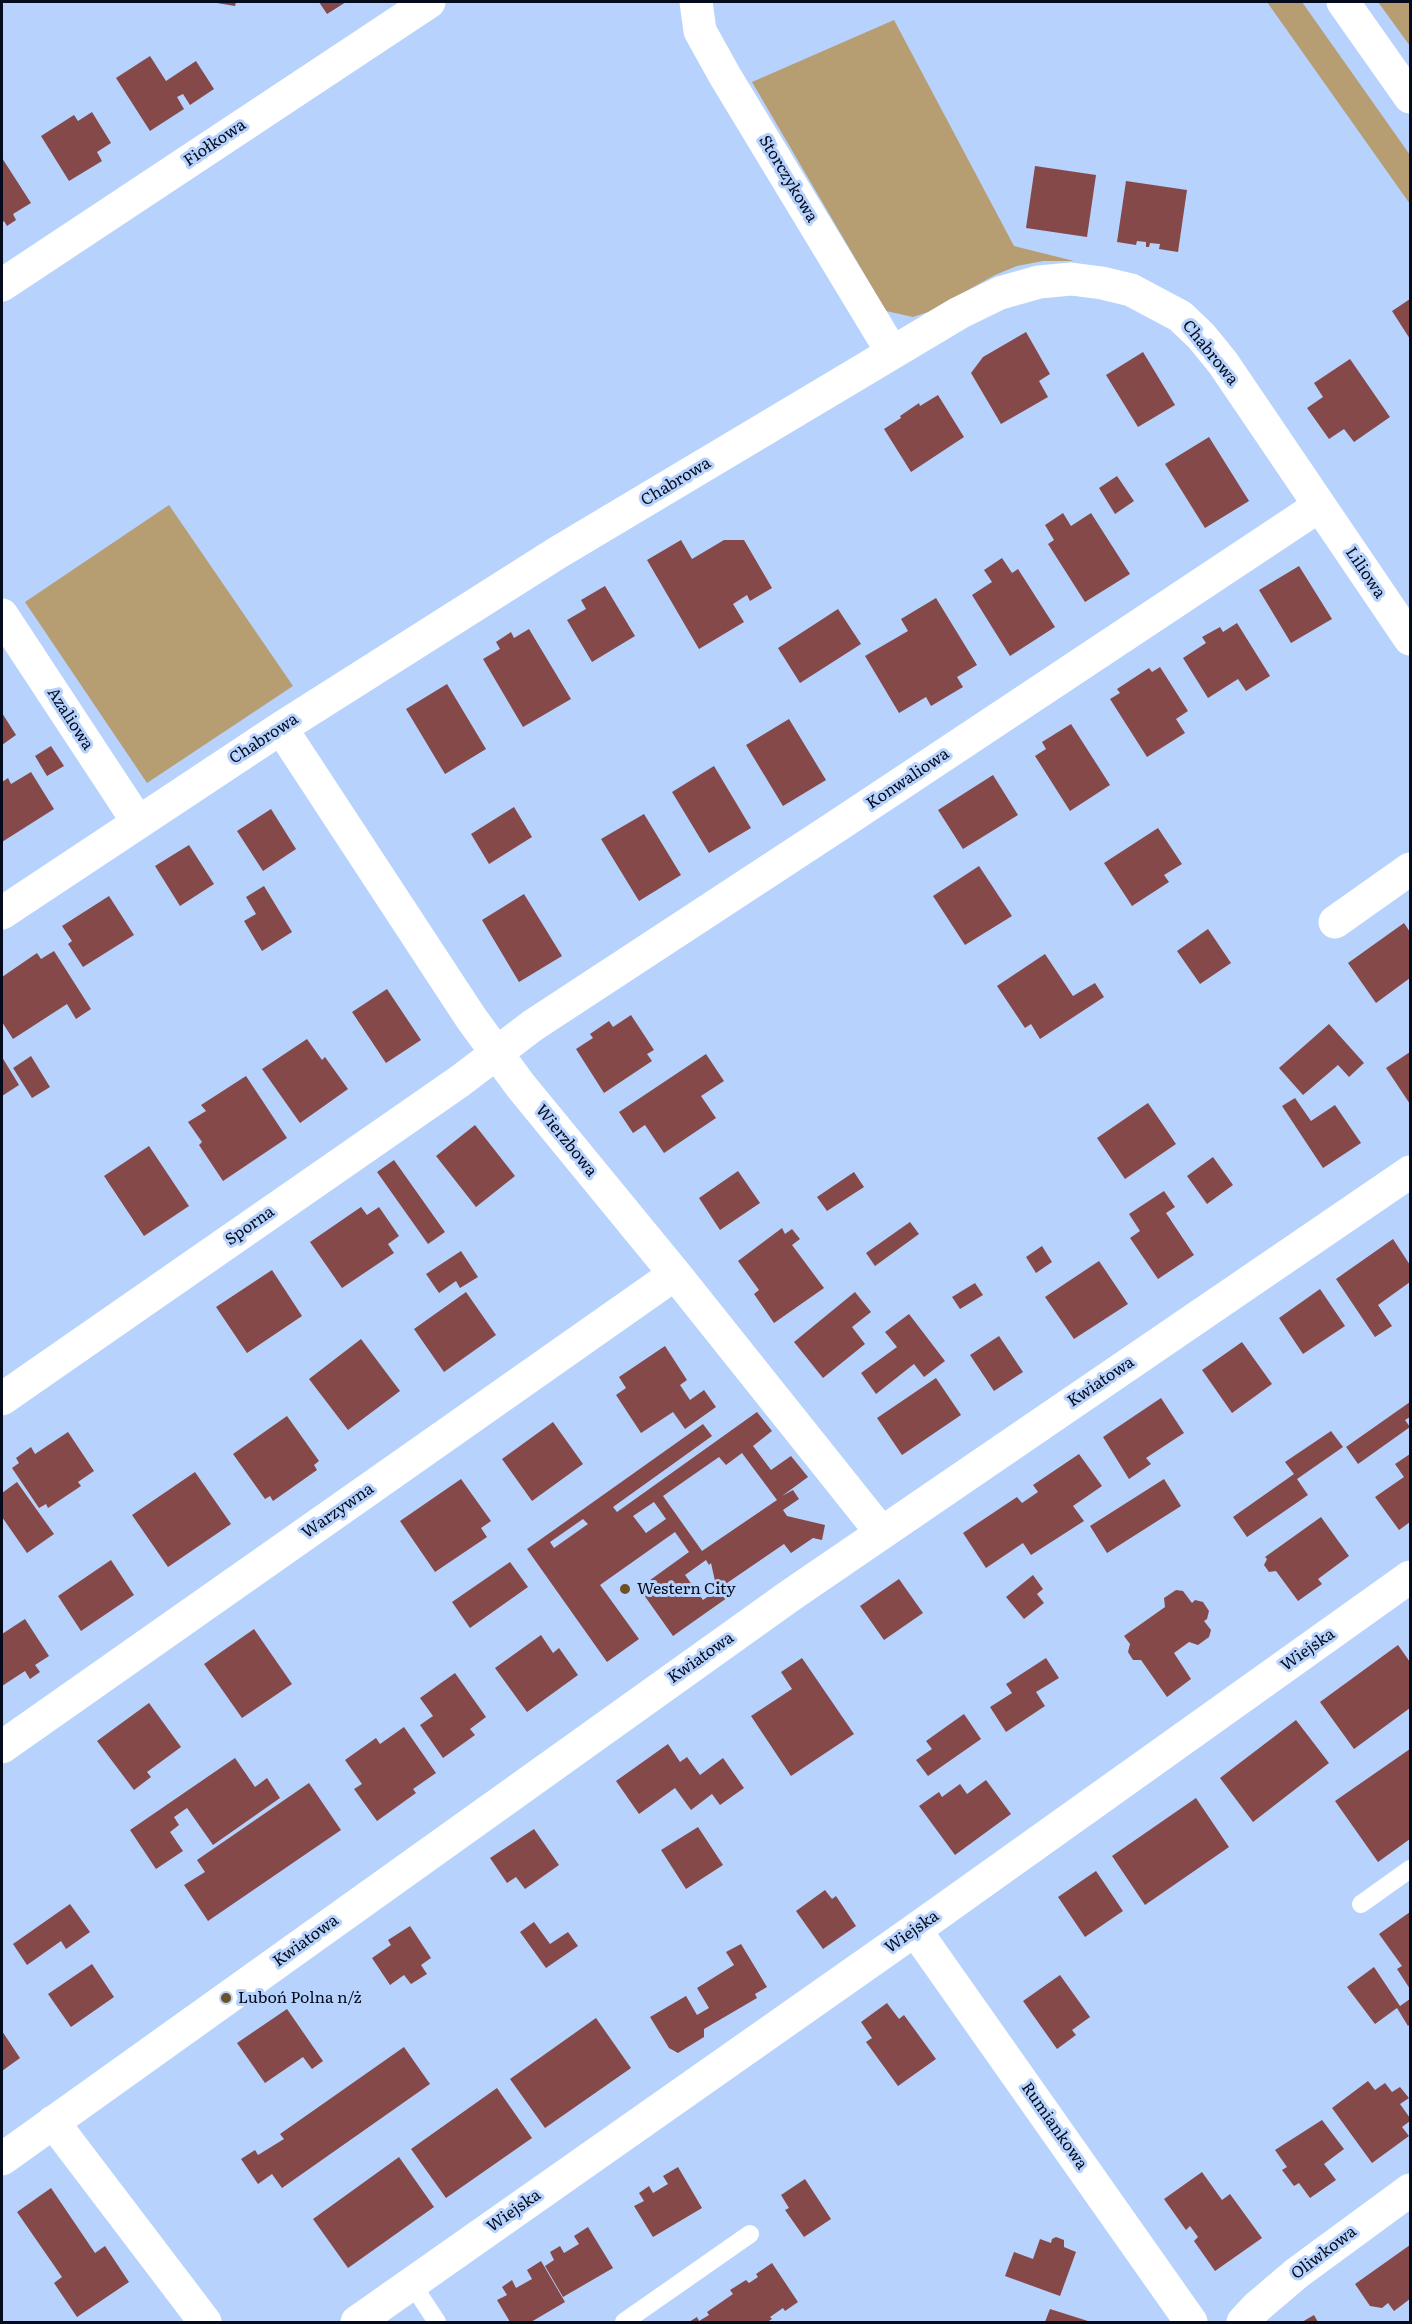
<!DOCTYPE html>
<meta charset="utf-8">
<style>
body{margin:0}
#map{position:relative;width:1412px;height:2324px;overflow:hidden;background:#b7d2fc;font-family:Literata,serif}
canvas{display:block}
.frame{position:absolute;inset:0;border:3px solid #030b1c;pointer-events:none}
</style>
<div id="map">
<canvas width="1412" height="2324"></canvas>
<div class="frame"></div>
</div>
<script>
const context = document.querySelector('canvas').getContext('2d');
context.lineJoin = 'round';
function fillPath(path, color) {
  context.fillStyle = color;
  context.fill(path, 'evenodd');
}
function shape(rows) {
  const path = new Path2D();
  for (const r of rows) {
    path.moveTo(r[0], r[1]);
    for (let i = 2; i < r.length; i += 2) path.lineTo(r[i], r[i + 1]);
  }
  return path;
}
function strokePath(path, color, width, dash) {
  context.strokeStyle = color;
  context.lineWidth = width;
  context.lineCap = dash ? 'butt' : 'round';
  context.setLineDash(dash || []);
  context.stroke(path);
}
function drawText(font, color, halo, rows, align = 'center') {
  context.font = font + ' Literata,serif';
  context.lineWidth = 6;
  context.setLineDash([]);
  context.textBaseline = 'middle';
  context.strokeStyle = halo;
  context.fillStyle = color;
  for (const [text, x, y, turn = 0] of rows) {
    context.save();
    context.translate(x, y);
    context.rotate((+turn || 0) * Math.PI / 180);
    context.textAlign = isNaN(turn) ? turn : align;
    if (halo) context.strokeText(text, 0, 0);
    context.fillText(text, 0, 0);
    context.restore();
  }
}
const green = shape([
 [1267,2,1302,2,1410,155,1410,204],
 [1378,2,1410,2,1410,46],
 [894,20,1014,246,1074,261,1043,261,1017,266,995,275,928,312,913,317,886,311,752,82],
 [169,505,293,686,147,783,25,602]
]);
const building = shape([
 [211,2,236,2,235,6],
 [319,2,346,2,327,14],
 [150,56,166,81,196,61,214,89,190,105,183,94,177,97,184,109,150,131,116,78],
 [92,112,111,143,97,152,102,161,69,181,41,136,74,115,78,121],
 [2,158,31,203,13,214,16,220,7,226,4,221,2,223],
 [1035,166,1096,175,1087,237,1026,228],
 [1126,181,1187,190,1178,252,1159,249,1160,244,1150,243,1149,247,1146,247,1146,242,1137,241,1136,245,1117,242],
 [1410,299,1410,339,1392,311],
 [1026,332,1050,374,1039,381,1048,397,1001,424,971,373,983,357],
 [1143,352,1175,405,1138,427,1106,375],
 [1350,359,1390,417,1354,442,1344,429,1329,439,1307,408,1323,397,1314,383],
 [938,395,964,437,911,472,884,429,901,418,900,416,919,403,920,406],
 [1209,437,1249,501,1205,528,1165,464],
 [1117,476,1134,501,1115,514,1099,488],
 [1063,513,1071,526,1091,513,1130,574,1085,602,1048,544,1054,540,1045,525],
 [681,540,692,559,724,540,744,540,772,588,750,601,747,595,733,604,744,622,699,649,647,560],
 [1002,558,1012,573,1018,569,1055,627,1010,656,972,595,992,582,984,570],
 [1299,566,1332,619,1291,643,1259,590],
 [605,586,635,636,592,662,567,620,586,609,581,600],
 [936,598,977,665,957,677,963,687,931,706,926,697,899,713,865,656,908,631,901,619],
 [838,609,861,644,800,683,778,648],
 [1237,623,1270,676,1246,691,1238,679,1208,698,1183,658,1206,643,1202,637,1220,627,1223,632],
 [529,629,571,699,523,727,483,659,500,649,496,642,511,632,514,638],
 [1160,667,1188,711,1176,719,1185,733,1147,757,1110,699,1120,693,1117,689,1149,668,1152,672],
 [447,684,486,749,445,774,406,709],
 [2,713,16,735,2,745],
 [789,719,826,780,783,806,746,745],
 [1071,724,1110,785,1070,811,1035,756,1046,749,1042,742],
 [51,746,64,766,47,776,35,756],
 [714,766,751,828,709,853,672,792],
 [31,772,54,809,2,842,2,782,8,778,11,784],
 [993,775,1018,815,963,849,938,810],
 [514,807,532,837,489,864,471,834],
 [271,809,296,849,263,871,237,831],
 [644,814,681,875,639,901,601,839],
 [1158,828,1182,864,1164,875,1169,882,1132,906,1104,863],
 [189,845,214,884,180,906,155,866],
 [979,866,1012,916,965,945,933,896],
 [264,886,292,932,262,951,244,921,256,914,246,897],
 [524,894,562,956,519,982,482,920],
 [109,896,134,935,83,967,68,944,72,941,62,926],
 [1404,923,1410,932,1410,978,1376,1003,1348,963],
 [1208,929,1231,963,1200,984,1177,951],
 [54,951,91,1009,76,1019,67,1004,13,1039,2,1022,2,977,37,953,41,959],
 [1045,954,1073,996,1095,983,1104,997,1040,1039,1031,1024,1025,1028,997,986],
 [387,989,421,1040,386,1063,352,1012],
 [631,1015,654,1050,647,1054,652,1061,604,1093,576,1049,593,1038,590,1034,609,1021,613,1027],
 [1329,1024,1364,1063,1349,1077,1338,1065,1303,1095,1279,1068],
 [307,1039,322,1060,325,1057,348,1089,300,1123,262,1069],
 [1410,1052,1410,1104,1386,1068],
 [706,1054,724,1081,701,1096,716,1118,664,1153,645,1125,633,1133,619,1112],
 [31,1056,50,1087,32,1098,13,1068],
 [2,1057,19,1085,2,1096],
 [246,1076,287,1138,223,1181,199,1145,202,1142,188,1122,206,1111,201,1105],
 [1295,1098,1311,1121,1335,1105,1361,1143,1323,1168,1282,1106],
 [1148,1103,1176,1144,1125,1179,1097,1138],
 [475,1125,515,1176,476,1207,436,1156],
 [149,1146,189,1206,144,1236,104,1176],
 [1213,1157,1233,1185,1207,1204,1187,1176],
 [394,1160,445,1232,428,1244,377,1172],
 [738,1171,760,1203,720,1230,699,1198],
 [854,1172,864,1187,827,1211,817,1197],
 [1164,1191,1175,1207,1166,1213,1194,1255,1158,1279,1130,1238,1140,1231,1129,1214],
 [361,1207,367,1215,379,1207,399,1236,388,1244,394,1253,342,1288,310,1242],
 [910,1222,919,1234,875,1266,866,1253],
 [782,1228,785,1234,792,1229,800,1239,792,1245,824,1288,774,1323,754,1294,759,1290,738,1261],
 [1393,1239,1410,1265,1410,1282,1378,1305,1392,1326,1375,1337,1336,1279],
 [1042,1246,1052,1262,1036,1273,1026,1257],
 [461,1251,478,1277,460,1288,456,1281,439,1293,426,1274],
 [1099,1261,1128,1304,1074,1339,1045,1297],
 [272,1270,302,1316,247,1353,216,1307],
 [975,1283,983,1295,960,1309,952,1297],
 [1320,1289,1345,1326,1303,1354,1279,1318],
 [466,1292,496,1335,444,1372,414,1329],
 [855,1292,871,1312,852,1327,865,1344,823,1378,794,1342],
 [909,1314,945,1361,924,1377,914,1364,876,1394,861,1373,897,1347,885,1332],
 [999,1336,1023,1372,994,1391,970,1355],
 [361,1339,400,1391,348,1430,309,1379],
 [1242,1342,1272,1384,1232,1413,1202,1370],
 [665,1346,687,1380,680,1385,690,1400,704,1390,716,1407,685,1429,673,1412,641,1433,616,1395,626,1388,619,1377],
 [936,1378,961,1415,902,1455,877,1418],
 [1161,1398,1184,1433,1146,1458,1151,1464,1129,1479,1103,1437],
 [1410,1402,1410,1417,1405,1420,1410,1427,1358,1464,1346,1447],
 [757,1412,772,1431,753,1446,771,1470,791,1456,808,1477,782,1496,793,1490,799,1499,783,1510,787,1516,825,1525,822,1540,813,1538,791,1553,784,1544,727,1583,734,1593,673,1636,639,1588,689,1552,675,1532,600,1585,639,1639,607,1662,527,1549,703,1424,712,1436,613,1507,617,1512],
 [742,1453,777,1500,702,1551,663,1496,719,1457,726,1465],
 [654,1502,666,1519,646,1533,633,1516],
 [583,1519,588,1524,554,1548,550,1542],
 [706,1560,709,1565,711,1563,717,1590,703,1600,685,1575],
 [287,1416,319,1461,314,1465,317,1470,273,1501,270,1496,265,1499,233,1454],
 [553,1422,583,1464,532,1501,502,1459],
 [1331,1431,1343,1447,1297,1479,1308,1495,1247,1537,1233,1517,1294,1474,1285,1462],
 [68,1432,94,1471,78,1482,81,1486,48,1508,46,1504,39,1508,12,1468,19,1463,16,1458,31,1447,35,1454],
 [1079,1454,1102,1486,1073,1506,1084,1521,1031,1555,1023,1543,986,1568,963,1533,1017,1497,1022,1503,1038,1492,1033,1485],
 [1410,1454,1410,1522,1399,1530,1375,1497,1404,1477,1395,1464],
 [195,1472,231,1524,168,1567,132,1515],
 [461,1479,491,1521,481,1528,487,1537,435,1572,400,1521],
 [1164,1479,1181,1506,1107,1553,1090,1526],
 [17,1482,54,1534,27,1553,2,1517,2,1493],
 [1321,1517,1349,1556,1318,1579,1322,1584,1298,1601,1276,1571,1269,1572,1264,1565,1267,1559,1265,1557],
 [111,1560,134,1595,81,1631,58,1596],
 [510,1562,528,1587,470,1628,452,1602],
 [1033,1575,1043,1589,1037,1594,1044,1603,1024,1619,1006,1597],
 [899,1579,923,1613,884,1640,860,1606],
 [1176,1590,1183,1591,1192,1603,1195,1600,1203,1602,1209,1611,1207,1619,1204,1621,1211,1630,1209,1637,1198,1645,1189,1642,1174,1653,1191,1679,1167,1697,1141,1660,1133,1660,1128,1652,1130,1644,1124,1636,1165,1607,1164,1598],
 [25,1619,49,1656,35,1665,40,1672,30,1679,25,1671,2,1686,2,1634],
 [254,1629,292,1684,242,1718,204,1664],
 [541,1635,553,1653,559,1648,578,1675,527,1712,495,1668],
 [1398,1645,1410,1662,1410,1708,1354,1749,1320,1702],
 [802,1658,854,1734,791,1776,751,1716,792,1689,781,1672],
 [1046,1658,1059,1678,1036,1692,1045,1706,1006,1732,990,1707,1012,1693,1006,1684],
 [455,1673,486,1717,470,1729,475,1735,443,1758,420,1725,433,1716,420,1698],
 [149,1703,181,1747,147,1772,151,1777,134,1790,97,1741],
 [964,1714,981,1739,928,1776,916,1760,932,1749,926,1741],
 [1296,1720,1329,1763,1253,1822,1220,1778],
 [404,1727,436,1773,413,1789,416,1793,377,1821,354,1789,362,1784,345,1760,376,1738,380,1744],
 [668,1744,680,1762,687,1757,700,1775,723,1758,744,1788,720,1805,712,1794,691,1810,675,1788,639,1814,616,1781],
 [1410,1749,1410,1839,1378,1862,1335,1801],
 [235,1758,255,1787,267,1778,280,1798,213,1845,187,1808,174,1817,179,1825,170,1832,183,1851,156,1869,130,1830],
 [986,1780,1011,1814,955,1855,919,1806,939,1792,942,1797,960,1784,967,1794],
 [309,1783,341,1830,208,1921,184,1885,205,1872,197,1860],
 [1196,1798,1229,1847,1145,1905,1112,1856],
 [698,1827,723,1865,686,1889,661,1850],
 [534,1829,559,1865,525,1889,516,1877,507,1883,490,1858],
 [1096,1871,1123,1911,1085,1937,1058,1897],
 [825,1890,832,1899,836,1896,856,1926,823,1949,796,1911],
 [70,1904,90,1932,66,1949,61,1941,27,1965,13,1944],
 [1410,1912,1410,1989,1397,1969,1402,1966,1379,1934],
 [534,1922,550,1944,568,1932,578,1946,546,1968,520,1932],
 [410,1926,431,1958,421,1965,427,1974,411,1984,404,1975,390,1985,372,1958,391,1945,388,1940],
 [741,1944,767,1987,755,1994,757,1998,704,2029,704,2037,678,2053,669,2048,650,2017,686,1996,697,2015,709,2008,697,1988,734,1965,726,1952],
 [92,1964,114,1997,71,2027,48,1994],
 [1374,1967,1400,2006,1410,1999,1410,2024,1408,2026,1397,2008,1375,2024,1347,1987],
 [1060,1975,1090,2017,1072,2030,1076,2035,1057,2049,1023,2001],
 [887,2003,899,2019,904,2015,936,2059,898,2086,866,2042,872,2038,861,2022],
 [287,2009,323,2061,312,2069,303,2057,265,2083,237,2043],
 [596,2018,631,2068,545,2128,510,2079],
 [2,2031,20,2058,2,2071],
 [404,2047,430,2084,282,2188,272,2174,258,2184,241,2159,255,2150,258,2155,284,2139,280,2134],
 [1368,2081,1375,2090,1385,2083,1392,2092,1400,2087,1409,2098,1400,2104,1410,2118,1410,2121,1402,2127,1409,2136,1372,2163,1332,2108],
 [497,2088,532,2138,446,2198,411,2149],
 [1322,2120,1344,2149,1324,2164,1336,2180,1310,2198,1299,2183,1294,2186,1282,2170,1287,2167,1275,2150],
 [399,2157,434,2207,348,2268,313,2219],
 [678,2167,702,2208,653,2237,634,2206,644,2201,639,2193,649,2186,653,2193,668,2184,663,2176],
 [1202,2172,1222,2200,1230,2194,1262,2238,1215,2271,1194,2241,1198,2237,1190,2226,1186,2230,1164,2199],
 [805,2179,831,2219,804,2237,785,2210,789,2208,781,2195],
 [51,2188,95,2253,105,2246,129,2282,77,2317,54,2283,62,2277,17,2212],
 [588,2227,613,2268,563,2297,545,2266,554,2260,550,2252,560,2246,564,2253,579,2244,574,2236],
 [1056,2237,1064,2240,1064,2247,1076,2252,1060,2296,1005,2276,1014,2252,1033,2259,1040,2239,1051,2243,1052,2239],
 [1410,2245,1410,2299,1394,2311,1388,2303,1382,2308,1370,2306,1355,2284],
 [541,2261,565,2302,531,2322,510,2322,497,2300,507,2295,502,2287,512,2280,516,2288,532,2279,527,2270],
 [772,2263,798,2302,785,2311,783,2308,770,2317,772,2319,767,2322,689,2322,697,2317,699,2321,709,2315,707,2312,733,2294,730,2290,746,2280,749,2283,758,2277,756,2274],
 [1050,2309,1091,2322,1045,2322],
 [1314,2315,1318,2322,1302,2322]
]);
const service = shape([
 [1361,1904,1410,1869],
 [412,2284,437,2322],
 [624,2322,750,2234]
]);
const minor = shape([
 [696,2,700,31,725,76,892,352],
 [2,285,429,2],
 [2,615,138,822],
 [281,728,471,1018,520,1085,675,1274,881,1532],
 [2,913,281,728,557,553,959,313,1000,293,1039,282,1071,279,1102,283,1131,290,1180,316,1201,336,1223,363,1410,639],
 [1335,922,1410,869],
 [2,1399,460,1081,532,1026,837,826,1319,506],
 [2,1747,675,1274],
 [915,1930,1191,2322],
 [53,2122,205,2322],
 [2,2159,791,1595,1410,1172],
 [357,2322,915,1930,1410,1577],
 [1243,2322,1257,2307,1297,2273,1410,2190]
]);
const tertiary = shape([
 [1343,2,1410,97]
]);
const markers = [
 [625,1589,6,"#6c5223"],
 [226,1998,6,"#6c5223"]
];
const streetNames = [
 ["Fiołkowa",215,143,-34],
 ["Storczykowa",788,179,59],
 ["Chabrowa",1210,353,51],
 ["Chabrowa",676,482,-31],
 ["Liliowa",1365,573,56],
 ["Azaliowa",70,719,57],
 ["Chabrowa",264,739,-33],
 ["Konwaliowa",908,779,-34],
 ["Wierzbowa",566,1141,51],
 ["Sporna",250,1226,-35],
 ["Kwiatowa",1101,1382,-34],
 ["Warzywna",338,1511,-35],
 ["Wiejska",1308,1650,-35],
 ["Kwiatowa",701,1658,-35],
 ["Wiejska",912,1932,-35],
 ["Kwiatowa",306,1941,-36],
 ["Rumiankowa",1054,2126,55],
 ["Wiejska",514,2211,-35],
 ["Oliwkowa",1324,2253,-37]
];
const poiNames = [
 ["Western City",637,1589],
 ["Luboń Polna n/ż",238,1998]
];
fillPath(green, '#b79d72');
fillPath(building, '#85494a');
strokePath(service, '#fff', 18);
strokePath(minor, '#fff', 33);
strokePath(tertiary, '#fff', 33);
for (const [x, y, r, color] of markers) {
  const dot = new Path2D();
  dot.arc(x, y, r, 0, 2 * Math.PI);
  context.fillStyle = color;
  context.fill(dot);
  strokePath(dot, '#b7d2fc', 2);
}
drawText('16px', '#030b1c', '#b7d2fc', streetNames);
drawText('16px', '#030b1c', '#b7d2fc', poiNames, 'left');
</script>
